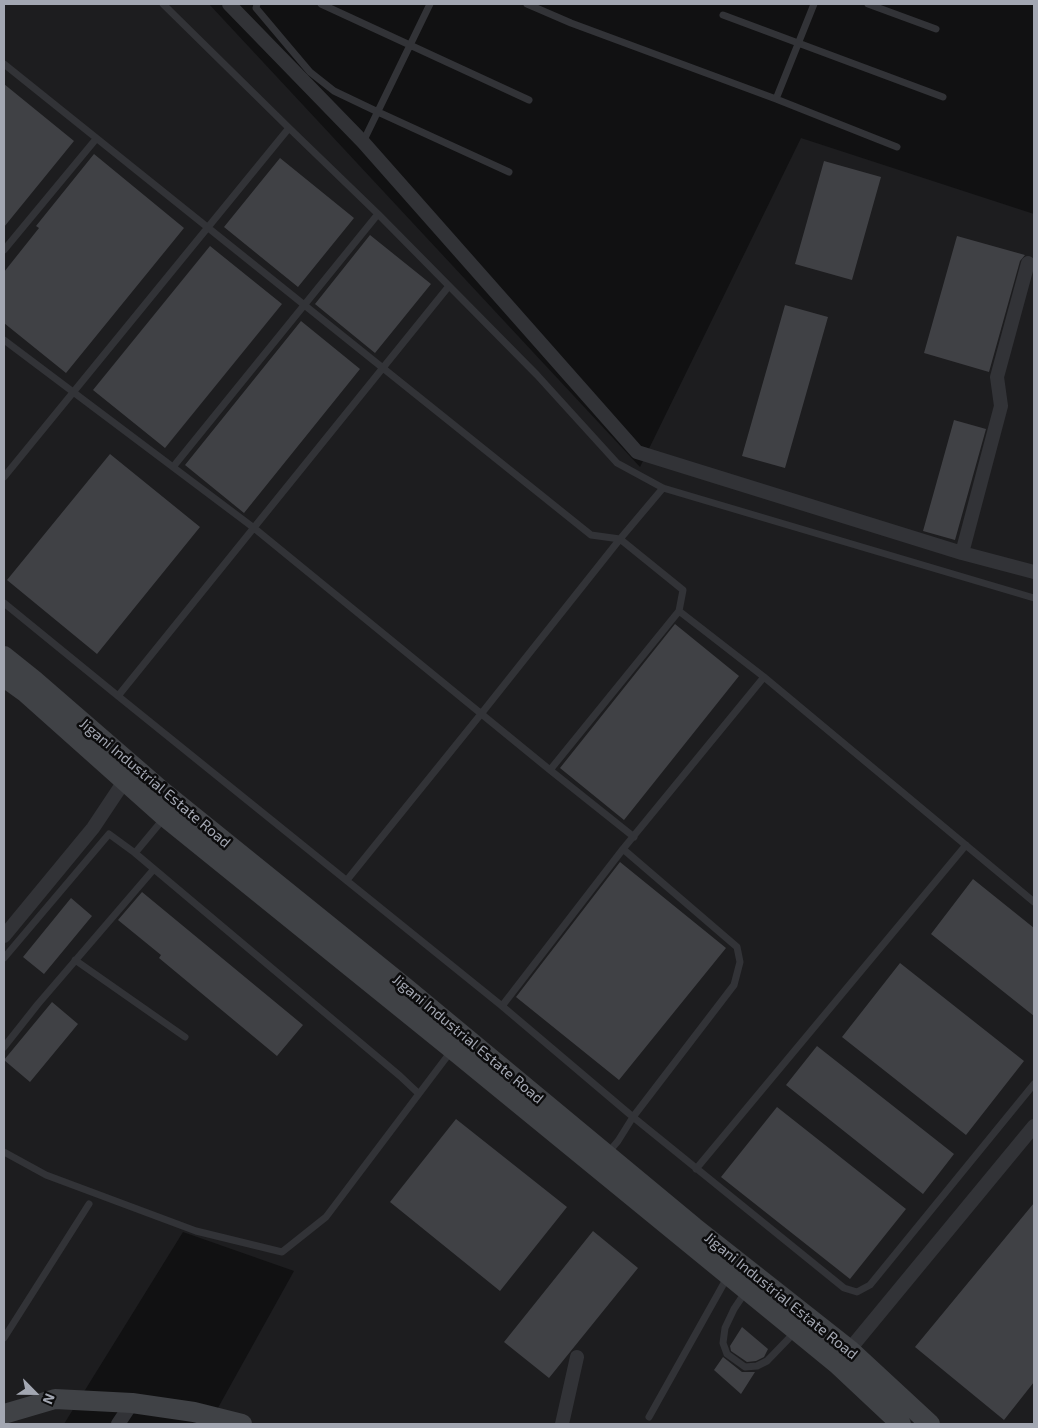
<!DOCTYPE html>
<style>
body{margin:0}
#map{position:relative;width:1038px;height:1428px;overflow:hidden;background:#111112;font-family:"Exo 2",sans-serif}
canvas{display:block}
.frame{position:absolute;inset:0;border:5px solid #a3a7b2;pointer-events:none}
.north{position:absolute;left:10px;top:1368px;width:50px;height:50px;-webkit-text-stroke:4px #0c0c0d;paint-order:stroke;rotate:113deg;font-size:14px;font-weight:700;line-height:20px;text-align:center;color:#a3a7b2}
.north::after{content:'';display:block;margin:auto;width:18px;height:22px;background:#a3a7b2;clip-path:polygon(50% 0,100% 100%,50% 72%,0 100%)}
</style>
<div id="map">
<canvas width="1038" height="1428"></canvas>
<div class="frame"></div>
<div class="north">N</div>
</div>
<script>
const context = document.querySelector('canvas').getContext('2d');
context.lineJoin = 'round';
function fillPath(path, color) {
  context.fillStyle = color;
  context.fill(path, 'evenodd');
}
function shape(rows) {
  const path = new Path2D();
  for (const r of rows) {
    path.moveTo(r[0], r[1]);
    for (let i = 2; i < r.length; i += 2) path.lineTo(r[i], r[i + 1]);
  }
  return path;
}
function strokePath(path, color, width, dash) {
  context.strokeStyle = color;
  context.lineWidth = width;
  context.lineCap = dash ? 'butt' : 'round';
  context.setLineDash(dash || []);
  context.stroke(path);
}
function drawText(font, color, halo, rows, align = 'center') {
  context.font = font + ' "Exo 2",sans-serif';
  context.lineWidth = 5;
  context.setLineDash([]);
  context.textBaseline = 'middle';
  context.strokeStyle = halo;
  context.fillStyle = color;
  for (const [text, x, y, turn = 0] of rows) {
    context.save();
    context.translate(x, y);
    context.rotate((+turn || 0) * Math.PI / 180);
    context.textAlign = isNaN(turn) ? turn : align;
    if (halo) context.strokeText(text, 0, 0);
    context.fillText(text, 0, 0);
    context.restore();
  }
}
const built = shape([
 [4,4,209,4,640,467,801,138,1034,214,1034,1424,209,1424,294,1271,183,1232,64,1424,4,1424]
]);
const building = shape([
 [4,84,74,141,4,227],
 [94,154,184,228,66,373,4,323,4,272,39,228,36,226],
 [280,158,354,218,298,287,224,227],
 [824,161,881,177,852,280,795,264],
 [370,235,431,284,375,353,315,304],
 [957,236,1025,255,1020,261,989,372,924,353],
 [210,246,282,304,165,448,93,390],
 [785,305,828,317,785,468,742,456],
 [301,321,360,369,244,513,185,465],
 [954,420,986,429,955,540,923,531],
 [110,454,200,527,97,654,7,580],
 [675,624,739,676,624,820,560,768],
 [620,862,726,948,619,1080,516,997],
 [973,879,1034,928,1034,1016,931,934],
 [142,892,303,1025,277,1056,159,958,161,955,118,920],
 [71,898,92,916,44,974,23,957],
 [900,963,1024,1061,966,1135,842,1037],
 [52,1002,78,1024,30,1082,4,1060],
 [817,1046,954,1154,923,1194,786,1085],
 [777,1107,906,1209,850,1279,721,1177],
 [456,1119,567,1207,500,1291,390,1202],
 [1034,1203,1034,1382,1004,1420,915,1347],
 [593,1231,638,1268,549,1378,504,1342],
 [742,1327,768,1349,764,1357,756,1361,747,1362,731,1351,730,1346],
 [723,1357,742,1372,755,1372,741,1394,714,1370]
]);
const lane = shape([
 [163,4,289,128],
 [257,4,256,8,288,46,310,72,334,91,378,112,509,172],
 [321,4,529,100],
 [527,4,571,23,776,99,897,147],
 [868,4,936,29],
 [723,15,943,97],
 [4,64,591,535,620,539,683,590,679,611,764,677],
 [776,99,814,4],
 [363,142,430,4],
 [4,250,96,139],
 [449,286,118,696,502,1006,633,1117,734,985,740,962,737,947,623,849],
 [4,340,254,528,550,770,634,837],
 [173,467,378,214],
 [4,477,289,128,378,214,537,375,617,463,663,488,1034,598],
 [4,603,118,696],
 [550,770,679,611],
 [135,853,400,1076,418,1093],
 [347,880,481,714,620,539,663,488],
 [4,958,109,834,135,853,165,817],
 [75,960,185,1037],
 [502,1006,623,849,764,677,1034,902],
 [4,1047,38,1004,154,869],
 [4,1152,46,1175,196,1231,282,1252,326,1217,452,1050],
 [607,1154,618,1141,633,1117,844,1288,857,1292,870,1285,1034,1084],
 [696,1169,966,845],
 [746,1291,734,1309,725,1328,723,1343,727,1354,745,1367,757,1366,767,1361,796,1331],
 [4,1338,89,1204],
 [649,1417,728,1276]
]);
const street = shape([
 [229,4,363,142,637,452,962,553,1034,572],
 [962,553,1001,406,997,377,1028,263],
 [4,936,93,828,125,780],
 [845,1355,1034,1126],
 [118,1424,132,1403],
 [562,1424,577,1357]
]);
const secondary = shape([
 [4,656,34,680,162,791,406,988,694,1227,850,1350,930,1424],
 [4,677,26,693,165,817,452,1049,837,1364,901,1424],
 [4,1414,55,1399,132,1403,194,1412,242,1424]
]);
const streetNames = [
 ["Jigani Industrial Estate Road",155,783,40],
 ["Jigani Industrial Estate Road",468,1039,40],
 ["Jigani Industrial Estate Road",781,1296,39]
];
fillPath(built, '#1d1d1f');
fillPath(building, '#404145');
strokePath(lane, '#323337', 7);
strokePath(street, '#323337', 14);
strokePath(secondary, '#404246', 20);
drawText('15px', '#a3a7b2', '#0c0c0d', streetNames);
</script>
